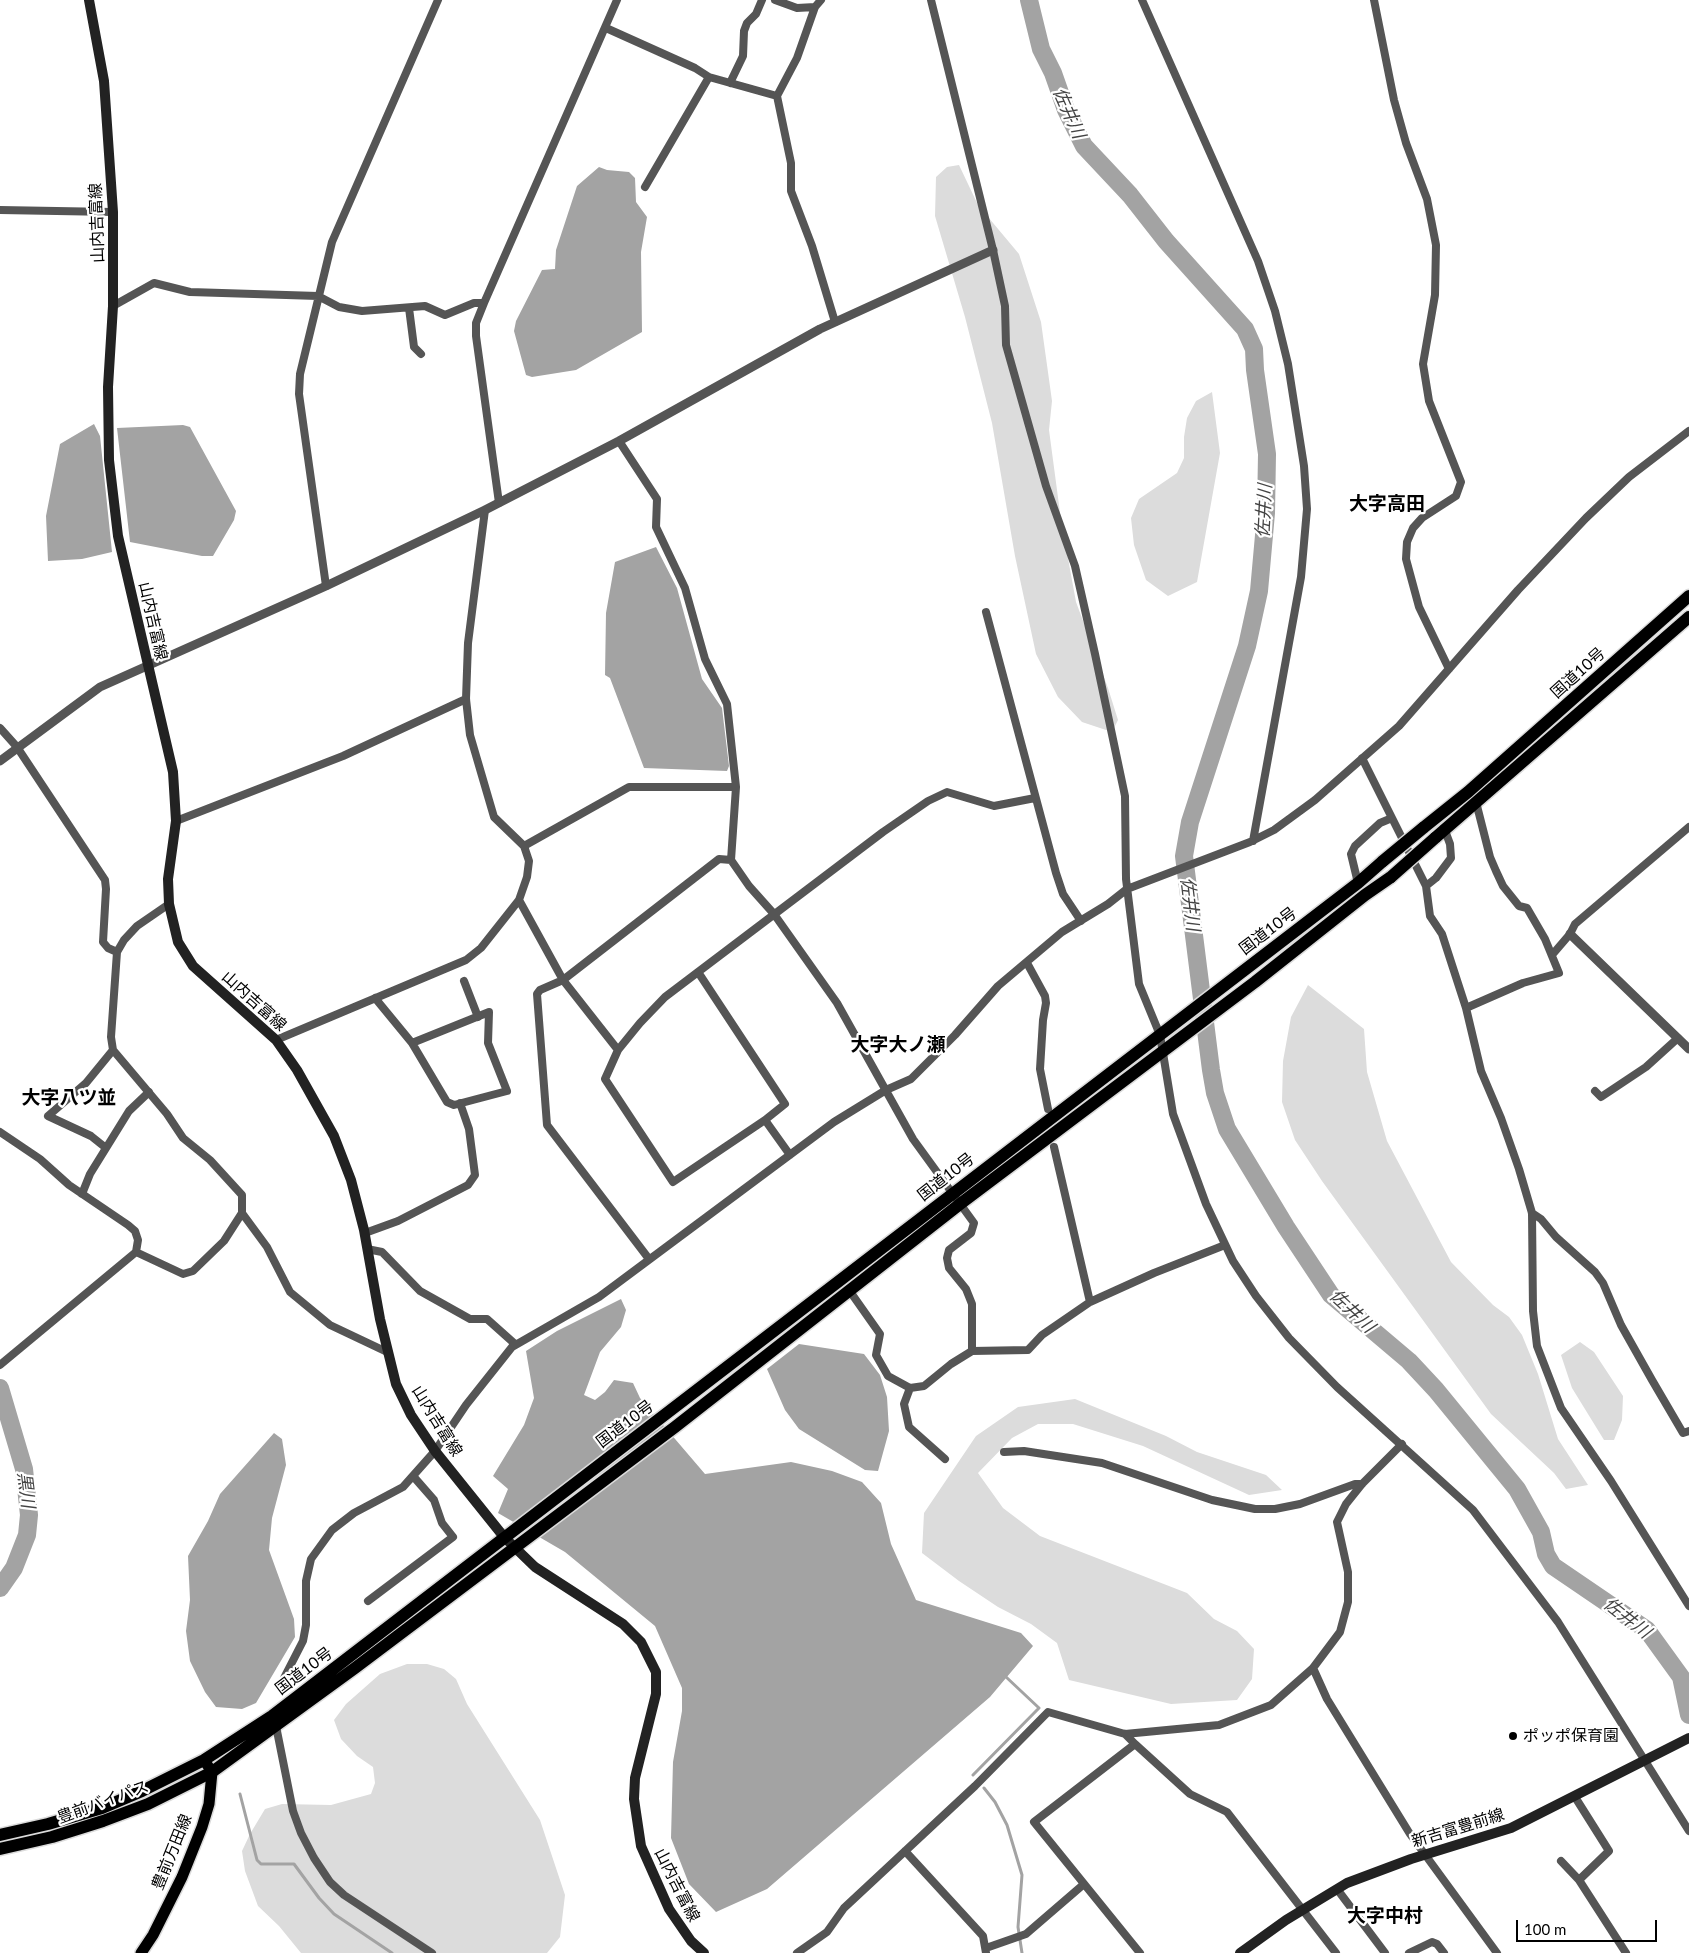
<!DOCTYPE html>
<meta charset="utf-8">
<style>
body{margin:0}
#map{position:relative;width:1689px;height:1953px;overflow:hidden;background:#fff;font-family:Lato,sans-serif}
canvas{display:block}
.scale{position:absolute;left:1516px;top:1920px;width:141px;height:22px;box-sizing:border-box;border:2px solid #000;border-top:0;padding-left:6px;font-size:15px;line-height:18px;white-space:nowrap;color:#000;-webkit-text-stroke:4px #fff;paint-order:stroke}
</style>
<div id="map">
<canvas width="1689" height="1953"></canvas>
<div class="scale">100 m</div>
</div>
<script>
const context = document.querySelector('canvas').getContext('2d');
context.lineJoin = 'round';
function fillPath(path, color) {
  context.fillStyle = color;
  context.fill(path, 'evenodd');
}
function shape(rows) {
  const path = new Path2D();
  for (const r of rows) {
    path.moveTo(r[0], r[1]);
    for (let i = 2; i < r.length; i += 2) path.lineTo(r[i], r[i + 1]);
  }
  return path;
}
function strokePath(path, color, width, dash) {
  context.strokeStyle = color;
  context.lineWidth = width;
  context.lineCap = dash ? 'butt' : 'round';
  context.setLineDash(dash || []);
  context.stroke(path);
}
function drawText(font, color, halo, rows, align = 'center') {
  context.font = font + ' Lato,"Noto Sans JP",sans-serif';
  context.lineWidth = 4.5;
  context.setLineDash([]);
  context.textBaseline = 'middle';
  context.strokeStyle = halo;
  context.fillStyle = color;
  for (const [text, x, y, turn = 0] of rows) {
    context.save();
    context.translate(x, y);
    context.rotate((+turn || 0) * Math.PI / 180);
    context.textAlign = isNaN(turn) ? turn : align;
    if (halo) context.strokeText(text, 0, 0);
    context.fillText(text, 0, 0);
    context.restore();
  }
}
const green = shape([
 [959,165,978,205,1019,254,1041,322,1052,401,1049,430,1061,520,1076,602,1108,688,1118,720,1114,728,1106,730,1082,722,1058,697,1036,654,1015,556,992,423,965,317,935,216,936,177,947,167],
 [1212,392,1220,453,1197,582,1168,596,1146,580,1134,545,1131,518,1139,499,1177,473,1184,458,1184,437,1187,418,1196,401],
 [1308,985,1364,1029,1367,1072,1387,1141,1451,1262,1493,1305,1509,1317,1522,1335,1538,1374,1558,1439,1588,1485,1566,1489,1554,1473,1491,1414,1322,1181,1295,1140,1282,1102,1283,1061,1291,1017],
 [1580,1342,1594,1352,1623,1396,1622,1420,1614,1440,1604,1440,1572,1388,1561,1355],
 [1075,1399,1166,1436,1197,1452,1266,1475,1282,1490,1249,1495,1143,1446,1073,1424,1038,1424,1012,1438,978,1473,1003,1508,1040,1536,1187,1593,1214,1619,1237,1631,1254,1649,1252,1679,1237,1700,1171,1704,1069,1680,1057,1643,1031,1624,998,1607,959,1581,922,1553,924,1513,976,1436,1018,1407],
 [407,1664,427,1664,444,1669,456,1679,467,1704,540,1820,565,1895,560,1937,547,1953,301,1953,279,1926,258,1906,245,1871,242,1851,250,1834,265,1809,282,1804,331,1805,371,1794,375,1783,373,1767,357,1756,341,1739,334,1720,346,1704,380,1674]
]);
const water = shape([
 [599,167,607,170,629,172,635,178,636,202,647,217,641,252,642,332,576,370,532,377,526,375,514,331,516,321,542,270,555,269,556,250,577,186],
 [94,424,100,436,112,552,82,559,48,561,46,516,60,444],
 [183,425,190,427,236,511,234,520,213,556,202,556,130,542,117,428],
 [656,547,677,588,702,679,722,708,729,766,727,771,644,768,610,678,605,675,606,613,615,562],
 [621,1299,626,1310,621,1327,600,1352,584,1395,595,1400,605,1392,614,1380,633,1383,640,1398,705,1474,791,1462,832,1471,862,1482,881,1503,891,1544,916,1600,1021,1633,1033,1646,990,1697,767,1889,716,1912,689,1884,671,1838,673,1762,682,1711,682,1688,655,1626,565,1552,498,1513,508,1489,493,1476,524,1425,534,1398,526,1351,557,1331],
 [799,1344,864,1354,880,1375,887,1397,889,1431,878,1471,865,1470,799,1429,785,1410,767,1369],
 [274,1433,282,1439,286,1465,272,1518,269,1550,294,1619,295,1637,256,1703,242,1709,216,1707,205,1692,190,1661,186,1631,190,1600,188,1556,208,1521,220,1494]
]);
const stream = shape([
 [973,1775,1039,1708,1005,1676],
 [984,1788,995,1802,1007,1825,1022,1875,1018,1927,1022,1953],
 [240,1794,257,1860,261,1864,294,1864,319,1898,334,1914,392,1953]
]);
const river = shape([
 [1029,0,1041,49,1053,73,1066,110,1084,146,1130,195,1166,241,1245,329,1254,349,1255,370,1267,454,1266,513,1259,591,1247,646,1190,822,1184,856,1211,1070,1215,1093,1227,1129,1286,1227,1331,1295,1409,1361,1436,1390,1517,1489,1541,1532,1546,1554,1553,1566,1647,1630,1681,1677,1689,1715],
 [0,1388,24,1469,29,1515,27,1535,14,1568,0,1588]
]);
const minor = shape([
 [775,0,797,8,815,7],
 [931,0,993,250,1005,306,1006,345,1046,486,1075,566,1095,654,1125,796,1126,879,1139,984,1160,1035,1173,1114,1206,1204,1233,1261,1256,1296,1289,1338,1337,1387,1473,1510,1558,1622,1689,1831],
 [1142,0,1258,261,1275,311,1288,364,1304,466,1307,509,1301,577,1253,841],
 [1374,0,1394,100,1406,143,1427,199,1436,245,1435,295,1423,364,1429,401,1461,482,1456,496,1422,518,1413,528,1407,542,1406,559,1419,607,1449,669],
 [606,28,695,68,709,77,777,96,797,58,815,7,821,0],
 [730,83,743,56,744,31,747,23,756,14,762,0],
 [777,96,791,163,791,191,812,246,835,322],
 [645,187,709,77],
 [0,210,113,212],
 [484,303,617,0],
 [113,306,154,283,190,292,318,296,339,307,362,311,425,306,445,315,474,303,484,303,476,323,476,336,499,503],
 [409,308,414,347,421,354],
 [619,441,657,499,656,527,685,588,705,659,727,704,736,787,731,860,749,886,774,914,837,1003,913,1139,974,1223,971,1233,949,1250,947,1258,949,1268,966,1289,972,1304,972,1351],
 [326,586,299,394,300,374,332,242,438,0],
 [986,612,1056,873,1063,894,1081,921],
 [0,728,17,747,105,880,106,889,103,942,108,948,117,952],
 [1362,758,1426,886,1430,916,1442,934,1466,1008,1481,1071,1501,1118,1519,1169,1532,1213,1533,1311,1537,1346,1561,1408,1611,1481,1689,1606],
 [176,821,343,756,466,699],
 [524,846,629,787,736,787],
 [1358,883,1351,854,1355,846,1380,823,1392,818],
 [1426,886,1436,878,1451,858,1450,844,1444,828],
 [519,900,563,980,618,1050],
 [1552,955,1570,934,1575,924,1689,827],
 [1027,963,1045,996,1046,1003,1043,1020,1040,1069,1048,1109],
 [698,972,785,1104,765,1120],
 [464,981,478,1017],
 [375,998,412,1043,447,1102,454,1105,507,1091,488,1043,489,1012,412,1043],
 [1466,1008,1523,983,1559,973,1545,939,1527,908,1519,906,1503,886,1496,871,1490,857,1476,802],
 [276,1040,466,960,481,948,519,900,527,877,529,861,524,846,494,817,470,735,466,699,468,643,485,510],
 [1595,1091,1601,1097,1646,1067,1678,1038],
 [0,1132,40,1159,69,1185,128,1225,135,1231,138,1240,136,1252],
 [1054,1147,1090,1302],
 [106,1148,91,1136,48,1116,86,1083,113,1050],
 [790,1155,765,1120,673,1182,605,1079,618,1050,640,1023,665,997,883,832,928,801,947,792,994,806,1035,798],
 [82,1194,90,1174,129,1111,149,1092],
 [242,1213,267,1247,290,1292,330,1325,387,1352],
 [1532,1213,1541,1219,1556,1237,1595,1272,1603,1283,1621,1325,1652,1380,1683,1433,1689,1431],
 [365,1233,398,1221,468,1185,475,1175,469,1129,460,1103],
 [367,1249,382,1252,420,1291,470,1319,487,1319,515,1344],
 [649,1259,547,1125,537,994,540,990,563,980,719,859,731,860],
 [849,1290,880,1334,876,1355,888,1376,910,1388,924,1386,951,1364,972,1351,1028,1350,1042,1335,1090,1302,1154,1273,1225,1245],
 [0,1365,136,1252,183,1274,193,1271,224,1241,242,1213,242,1195,210,1160,183,1138,167,1114,113,1050,111,1037,117,952,124,940,137,926,169,904],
 [910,1388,904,1404,909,1427,945,1459],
 [1402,1444,1362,1484,1346,1504,1337,1522,1348,1572,1348,1602,1340,1632,1313,1668,1327,1699,1410,1834,1497,1953],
 [1004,1452,1024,1451,1102,1463,1212,1500,1255,1509,1275,1509,1300,1504,1355,1484,1362,1484],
 [368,1601,453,1537,442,1523,434,1500,413,1476],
 [284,1678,303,1641,306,1625,306,1581,311,1559,332,1530,354,1513,403,1487,435,1451,466,1405,512,1347,599,1297,834,1122,886,1090,911,1079,955,1035,998,986,1062,932,1108,904,1127,889,1250,842,1274,830,1315,800,1399,726,1518,590,1586,518,1629,477,1689,431],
 [276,1726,293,1811,301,1833,314,1858,330,1882,344,1895,432,1953],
 [1125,1734,1135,1744,1034,1822,1140,1953],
 [1135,1744,1190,1794,1227,1812,1336,1953],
 [1575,1797,1609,1851,1579,1880,1626,1953],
 [905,1851,983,1936,986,1953],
 [1561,1861,1579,1880],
 [1337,1889,1385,1953],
 [986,1948,1026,1934,1084,1884],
 [797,1953,827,1932,844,1908,975,1786,1048,1712,1125,1734,1219,1725,1271,1705,1313,1668],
 [1409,1953,1432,1942,1437,1944,1444,1953]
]);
const tertiary = shape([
 [0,761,100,687,326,586,485,510,619,441,820,329,993,250],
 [1570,934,1689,1049]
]);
const secondary = shape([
 [89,0,104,81,113,212,113,306,108,387,109,460,118,536,173,772,176,821,168,879,169,904,178,942,193,966,276,1040,297,1070,334,1136,351,1180,364,1230,380,1319,396,1384,411,1415,435,1451,504,1537,535,1567,623,1624,641,1642,656,1672,656,1694,635,1778,634,1799,641,1846,669,1909,691,1941,704,1953],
 [1240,1953,1286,1920,1347,1883,1411,1859,1511,1828,1689,1738]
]);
const primary = shape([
 [141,1953,153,1935,182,1877,202,1827,209,1804,212,1772,204,1760]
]);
const trunk = shape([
 [1423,828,1468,792,1689,596],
 [1435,838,1689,617],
 [0,1835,48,1824,102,1808,142,1791,204,1760,272,1716,1358,883,1383,861],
 [0,1849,52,1837,103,1821,148,1804,212,1772,355,1668,675,1427,960,1204,1255,982,1365,895,1391,877]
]);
const trunkBridge = shape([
 [1383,861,1423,828],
 [1391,877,1435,838]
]);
const markers = [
 [1513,1736,5,"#000"]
];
const streetNames = [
 ["山内吉富線",97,223,-92],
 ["山内吉富線",153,621,77],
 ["国道10号",1578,673,-42],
 ["国道10号",1268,931,-37],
 ["山内吉富線",254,1001,42],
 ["国道10号",946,1177,-38],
 ["山内吉富線",437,1421,58],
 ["国道10号",625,1424,-37],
 ["国道10号",304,1671,-37],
 ["豊前バイパス",103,1802,-20],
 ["新吉富豊前線",1458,1828,-17],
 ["豊前万田線",172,1852,-68],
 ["山内吉富線",677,1885,63]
];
const poiNames = [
 ["ポッポ保育園",1523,1736]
];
const waterNames = [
 ["佐井川",1069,113,66],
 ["佐井川",1264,511,-87],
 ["佐井川",1190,904,83],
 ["佐井川",1352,1311,43],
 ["黒川",26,1490,83],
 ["佐井川",1627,1618,38]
];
const quarterNames = [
 ["大字高田",1387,504],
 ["大字大ノ瀬",898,1045],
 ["大字八ツ並",69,1098],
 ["大字中村",1385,1916]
];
fillPath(green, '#dcdcdc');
fillPath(water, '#a3a3a3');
strokePath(stream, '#a3a3a3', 3);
strokePath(river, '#a3a3a3', 18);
strokePath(primary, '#dbdbdb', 14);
strokePath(trunk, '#dbdbdb', 15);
strokePath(minor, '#555', 8);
strokePath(tertiary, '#555', 9);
strokePath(secondary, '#222', 10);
strokePath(primary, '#000', 11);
strokePath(trunk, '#000', 12);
strokePath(trunkBridge, '#dbdbdb', 15, []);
strokePath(trunkBridge, '#000', 12);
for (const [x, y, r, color] of markers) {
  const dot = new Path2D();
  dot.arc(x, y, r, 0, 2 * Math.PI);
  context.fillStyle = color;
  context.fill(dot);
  strokePath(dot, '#fff', 2);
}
drawText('16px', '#000', '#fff', streetNames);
drawText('16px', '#000', '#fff', poiNames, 'left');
drawText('italic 18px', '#444', '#fff', waterNames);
drawText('bold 19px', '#000', '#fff', quarterNames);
</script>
